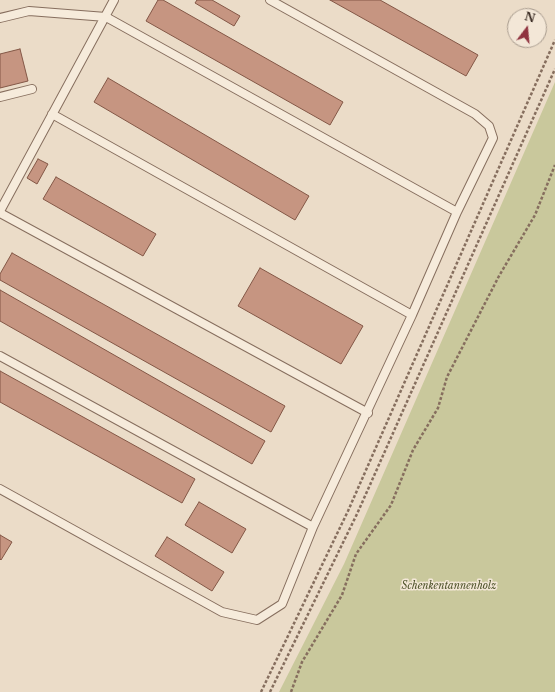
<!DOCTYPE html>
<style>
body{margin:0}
#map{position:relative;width:555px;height:692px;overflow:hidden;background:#ebdcc8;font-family:"Libre Baskerville",serif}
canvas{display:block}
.north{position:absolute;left:507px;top:8px;width:40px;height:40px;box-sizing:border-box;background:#f3e7d7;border:1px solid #a89b8e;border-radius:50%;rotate:16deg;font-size:11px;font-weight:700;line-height:16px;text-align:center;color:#372921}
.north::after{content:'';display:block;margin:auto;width:14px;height:18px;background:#90333f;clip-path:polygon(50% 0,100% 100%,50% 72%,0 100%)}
</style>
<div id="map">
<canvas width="555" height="692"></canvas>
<div class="north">N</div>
</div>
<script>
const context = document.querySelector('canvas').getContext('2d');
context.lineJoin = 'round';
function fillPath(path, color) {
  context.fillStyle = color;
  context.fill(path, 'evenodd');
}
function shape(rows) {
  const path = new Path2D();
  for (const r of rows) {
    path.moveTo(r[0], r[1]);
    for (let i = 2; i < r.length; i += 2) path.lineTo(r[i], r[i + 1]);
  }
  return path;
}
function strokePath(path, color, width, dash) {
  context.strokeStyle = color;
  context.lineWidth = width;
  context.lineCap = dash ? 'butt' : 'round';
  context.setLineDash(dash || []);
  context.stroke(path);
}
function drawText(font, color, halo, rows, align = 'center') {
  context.font = font + ' "Libre Baskerville",serif';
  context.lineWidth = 3;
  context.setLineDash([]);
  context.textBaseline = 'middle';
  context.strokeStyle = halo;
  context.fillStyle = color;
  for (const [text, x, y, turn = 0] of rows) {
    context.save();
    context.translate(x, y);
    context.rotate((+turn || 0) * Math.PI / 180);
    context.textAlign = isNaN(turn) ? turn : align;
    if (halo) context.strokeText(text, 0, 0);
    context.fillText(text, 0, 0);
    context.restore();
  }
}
const green = shape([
 [555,82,555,692,279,692,344,564]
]);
const building = shape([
 [158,0,163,0,343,102,330,125,146,21,158,0],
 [197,0,212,0,240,16,234,26,195,3,197,0],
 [330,0,380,0,478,55,466,76,330,0],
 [20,49,28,81,0,88,0,54,20,49],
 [108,78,309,196,295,220,94,102,108,78],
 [38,159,48,164,37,184,27,178,38,159],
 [56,177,156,234,143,256,43,199,56,177],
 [12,253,285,406,271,432,0,280,0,274,12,253],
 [260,268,363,326,341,364,238,306,260,268],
 [0,290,265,441,252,464,0,321,0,290],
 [0,371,195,479,182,503,0,402,0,371],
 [199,502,246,529,232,553,185,525,199,502],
 [0,535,12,542,1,560,0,559,0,535],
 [167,537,224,572,212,591,155,556,167,537]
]);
const path = shape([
 [261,692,348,511,555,40],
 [270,692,357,514,555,69],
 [291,692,302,662,342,595,356,554,391,505,413,450,438,408,447,377,499,276,535,215,555,165]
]);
const lane = shape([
 [0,18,29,11,106,17,457,212],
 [0,97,32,89],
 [52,114,412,315],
 [0,211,114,0],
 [0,213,368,413],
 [0,356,313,527],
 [0,489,222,612,257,620,282,604,313,527,412,315,457,212,493,138,489,126,475,114,270,0]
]);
const parkNames = [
 ["Schenkentannenholz",449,586]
];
fillPath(green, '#c9c89c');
fillPath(building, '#c69581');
strokePath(building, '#835746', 1);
strokePath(lane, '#866e5e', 10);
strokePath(path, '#866e5e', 2.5, [3, 2]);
strokePath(lane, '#f6ebdb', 8);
drawText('italic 10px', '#4d5229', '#f3e7d7', parkNames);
</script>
